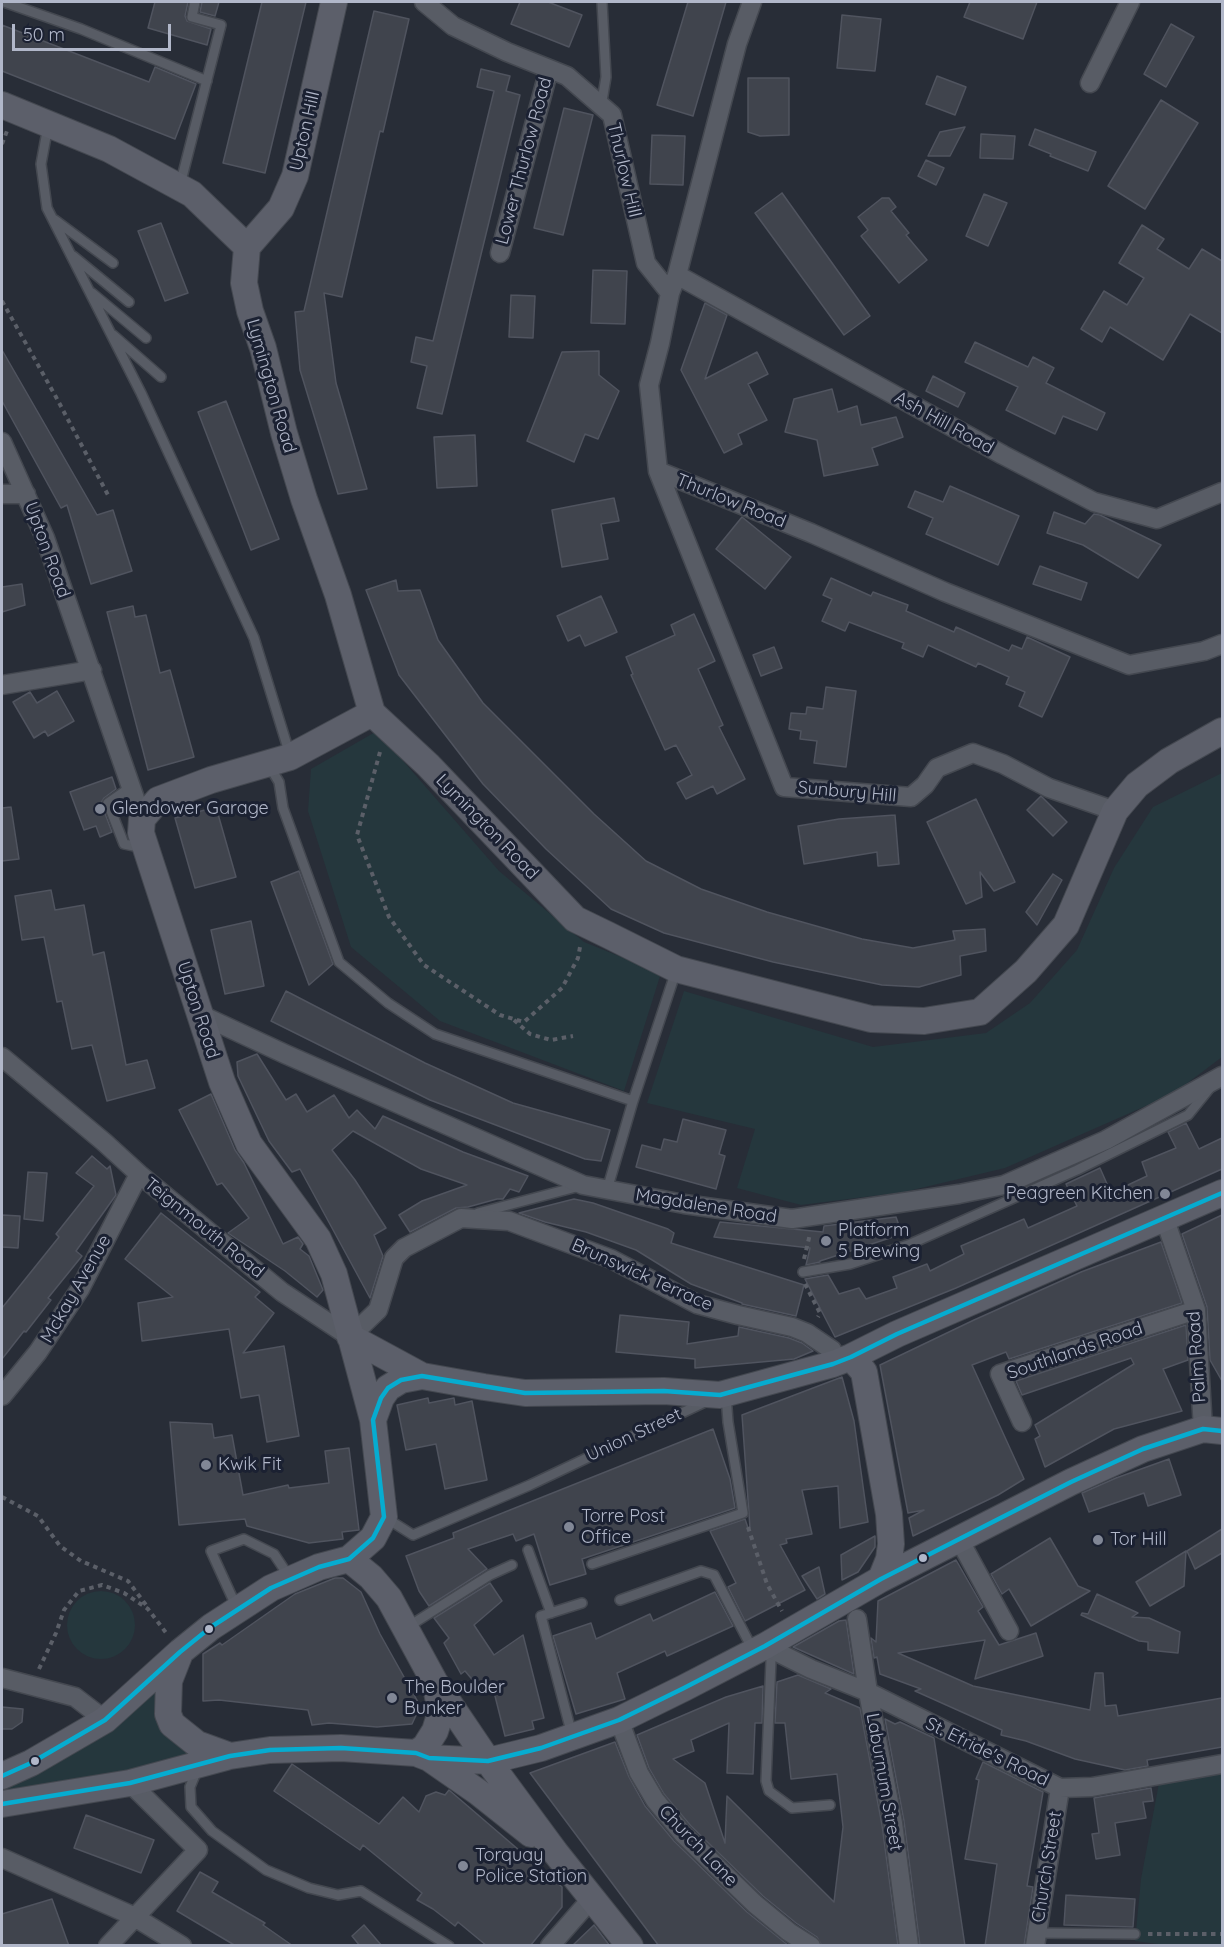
<!DOCTYPE html>
<style>
body{margin:0}
#map{position:relative;width:1224px;height:1947px;overflow:hidden;background:#282d37;font-family:Quicksand,sans-serif}
canvas{display:block}
.frame{position:absolute;inset:0;border:3px solid #b1b7c9;pointer-events:none}
.scale{position:absolute;left:12px;top:24px;width:159px;height:27px;box-sizing:border-box;border:3px solid #b1b7c9;border-top:0;padding-left:8px;font-size:18px;line-height:21px;white-space:nowrap;color:#b1b7c9;-webkit-text-stroke:4px #1b2132;paint-order:stroke}
</style>
<div id="map">
<canvas width="1224" height="1947"></canvas>
<div class="frame"></div>
<div class="scale">50 m</div>
</div>
<script>
const context = document.querySelector('canvas').getContext('2d');
context.lineJoin = 'round';
function fillPath(path, color) {
  context.fillStyle = color;
  context.fill(path, 'evenodd');
}
function shape(rows) {
  const path = new Path2D();
  for (const r of rows) {
    if (r.length === 3) {
      path.moveTo(r[0] + r[2], r[1]);
      path.arc(r[0], r[1], r[2], 0, 2 * Math.PI);
      continue;
    }
    path.moveTo(r[0], r[1]);
    for (let i = 2; i < r.length; i += 2) path.lineTo(r[i], r[i + 1]);
  }
  return path;
}
function strokePath(path, color, width, dash) {
  context.strokeStyle = color;
  context.lineWidth = width;
  context.lineCap = dash ? 'butt' : 'round';
  context.setLineDash(dash || []);
  context.stroke(path);
}
function drawText(font, color, halo, rows, align = 'center') {
  context.font = font + ' Quicksand,sans-serif';
  context.lineWidth = 6;
  context.setLineDash([]);
  context.textBaseline = 'middle';
  context.strokeStyle = halo;
  context.fillStyle = color;
  for (const [text, x, y, turn = 0] of rows) {
    context.save();
    context.translate(x, y);
    context.rotate((+turn || 0) * Math.PI / 180);
    context.textAlign = isNaN(turn) ? turn : align;
    if (halo) context.strokeText(text, 0, 0);
    context.fillText(text, 0, 0);
    context.restore();
  }
}
const green = shape([
 [377,731,499,871,584,942,661,973,624,1091,440,1021,351,947,308,811,311,769],
 [1222,773,1222,1057,1173,1094,1005,1168,904,1192,801,1205,737,1188,755,1129,647,1103,684,991,873,1047,986,1033,1030,1003,1077,950,1114,868,1153,807],
 [101,1625,34],
 [180,1652,168,1714,230,1756,2,1804,2,1776],
 [1222,1772,1222,1945,1165,1945,1135,1941,1141,1879,1159,1783]
]);
const building = shape([
 [155,2,188,2,185,16,187,21,211,29,207,45,148,28,155,2],
 [202,2,219,2,215,16,200,12,202,2],
 [262,2,306,2,265,173,223,163,262,2],
 [520,2,548,2,582,15,569,47,511,24,520,2],
 [688,2,726,2,693,116,657,105,688,2],
 [970,2,1037,2,1023,39,964,17,970,2],
 [374,11,409,19,383,132,380,131,342,297,324,293,336,383,367,489,338,494,300,370,295,312,304,311,374,11],
 [842,15,881,19,875,71,837,68,842,15],
 [1171,24,1194,37,1166,87,1144,74,1171,24],
 [2,25,149,82,155,67,196,84,175,139,2,71,2,25],
 [481,69,510,76,506,91,520,95,442,414,417,408,427,366,411,362,416,337,433,341,494,91,477,87,481,69],
 [937,76,966,87,955,115,926,104,937,76],
 [748,78,789,78,789,135,760,136,748,132,748,78],
 [1161,100,1198,123,1145,209,1108,186,1161,100],
 [564,108,593,115,563,235,534,228,564,108],
 [965,127,950,156,928,156,940,132,965,127],
 [1035,129,1096,152,1088,171,1050,156,1051,154,1029,145,1035,129],
 [981,134,1015,136,1013,159,980,158,981,134],
 [652,135,685,136,683,185,650,184,652,135],
 [926,160,944,168,936,185,918,176,926,160],
 [782,193,870,316,844,335,755,213,782,193],
 [984,194,1007,203,988,246,966,236,984,194],
 [882,198,889,198,896,207,891,211,909,233,906,235,927,260,899,283,861,236,868,230,858,217,882,198],
 [161,223,188,293,165,301,138,231,161,223],
 [1142,225,1164,239,1157,249,1189,269,1202,249,1222,261,1222,333,1190,314,1163,360,1110,327,1102,342,1081,329,1104,291,1127,305,1144,278,1119,263,1142,225],
 [593,270,627,271,625,324,591,323,593,270],
 [511,295,535,296,533,338,509,337,511,295],
 [705,303,727,315,705,379,757,352,768,374,748,384,767,420,738,434,742,444,724,453,681,370,705,303],
 [975,342,1028,367,1033,357,1054,368,1046,383,1105,413,1097,430,1063,416,1055,434,1006,410,1018,387,965,362,975,342],
 [2,350,97,515,113,510,132,571,91,584,67,505,61,508,2,401,2,350],
 [599,351,599,375,619,391,598,439,585,434,574,462,527,441,562,352,599,351],
 [933,376,965,393,958,407,926,391,933,376],
 [832,389,838,412,857,406,861,425,896,417,903,437,872,448,878,465,824,476,817,440,785,432,794,399,832,389],
 [226,401,279,539,251,550,198,412,226,401],
 [475,435,477,486,437,488,434,437,475,435],
 [950,486,1019,516,998,565,926,534,933,518,908,507,915,491,943,502,950,486],
 [614,498,619,521,601,524,608,559,562,567,552,510,614,498],
 [1054,512,1085,524,1094,514,1100,515,1161,545,1138,578,1083,545,1047,533,1054,512],
 [742,517,791,557,765,589,716,549,742,517],
 [1040,566,1087,583,1081,600,1033,584,1040,566],
 [831,578,871,596,873,592,908,605,906,611,954,632,956,627,1009,651,1012,645,1022,649,1027,637,1070,657,1042,717,1019,706,1025,692,1006,684,1009,677,978,663,976,667,928,645,923,657,902,648,904,643,849,622,845,631,822,621,832,599,823,595,831,578],
 [396,580,398,591,420,590,438,640,483,703,594,814,646,861,701,889,767,912,862,939,913,948,955,940,953,931,985,929,986,951,960,956,961,975,919,987,882,985,773,962,664,933,611,909,546,849,483,784,399,675,366,590,396,580],
 [22,584,25,605,2,612,2,587,22,584],
 [601,596,617,632,585,646,580,635,568,641,557,616,601,596],
 [133,606,135,617,146,615,160,673,170,670,194,757,148,770,107,612,133,606],
 [694,614,715,661,698,669,723,725,719,727,745,779,717,794,713,786,686,799,677,783,692,775,676,745,665,750,631,675,633,674,626,657,675,635,671,625,694,614],
 [774,647,782,668,761,676,753,655,774,647],
 [826,687,856,691,846,767,814,763,817,741,800,739,801,731,789,729,791,713,806,714,807,707,823,709,826,687],
 [57,691,74,721,48,736,45,731,34,738,13,702,30,692,37,703,57,691],
 [112,777,116,789,104,798,101,803,112,832,100,837,96,826,84,830,70,792,112,777],
 [1041,796,1067,822,1053,836,1027,810,1041,796],
 [976,799,1015,882,994,891,980,872,982,897,966,904,927,822,976,799],
 [11,807,19,859,2,861,2,808,11,807],
 [216,807,236,877,195,888,175,818,216,807],
 [895,815,899,864,878,866,877,852,804,864,798,826,839,819,895,815],
 [299,871,333,964,309,985,271,882,299,871],
 [1053,874,1062,880,1037,925,1026,912,1053,874],
 [51,890,55,910,84,905,93,955,104,952,126,1065,147,1060,155,1088,107,1101,92,1045,72,1049,62,1001,57,1002,44,937,22,940,15,896,51,890],
 [251,921,264,986,225,994,211,930,251,921],
 [286,991,425,1063,513,1103,610,1130,601,1161,585,1159,430,1100,271,1021,286,991],
 [257,1054,286,1100,296,1094,307,1112,334,1095,349,1118,357,1110,375,1129,383,1116,463,1152,528,1176,519,1192,510,1189,503,1199,497,1199,468,1207,456,1208,410,1232,399,1215,422,1201,467,1185,421,1169,353,1131,332,1150,355,1180,386,1228,374,1235,383,1256,370,1298,300,1169,292,1172,269,1141,238,1076,237,1062,257,1054],
 [211,1094,235,1150,244,1163,283,1244,298,1237,303,1244,300,1249,309,1256,323,1290,317,1297,285,1271,228,1233,249,1218,222,1183,217,1185,179,1110,211,1094],
 [683,1119,726,1130,719,1154,725,1156,716,1189,636,1167,642,1145,661,1150,664,1139,677,1142,683,1119],
 [1186,1123,1199,1149,1222,1138,1222,1169,956,1288,835,1337,805,1279,828,1275,839,1294,859,1288,866,1299,897,1288,893,1277,927,1264,930,1271,964,1254,961,1246,1024,1219,1028,1228,1077,1206,1066,1184,1100,1168,1111,1193,1147,1176,1142,1162,1176,1148,1168,1132,1186,1123],
 [92,1156,107,1169,110,1166,116,1195,76,1251,82,1256,48,1298,51,1300,26,1332,24,1331,2,1359,2,1308,59,1237,56,1234,94,1186,76,1173,92,1156],
 [28,1172,47,1173,43,1221,24,1219,28,1172],
 [574,1199,593,1203,668,1229,674,1233,671,1243,804,1285,796,1316,742,1304,742,1303,691,1284,636,1250,586,1232,545,1222,519,1213,574,1199],
 [161,1213,260,1292,255,1297,274,1313,243,1353,284,1346,299,1436,267,1442,259,1395,241,1398,229,1329,142,1341,138,1303,173,1297,125,1259,161,1213],
 [2,1215,20,1216,18,1248,2,1247,2,1215],
 [1222,1215,1222,1381,1210,1360,1207,1307,1182,1234,1222,1215],
 [896,1217,902,1234,820,1261,820,1262,806,1265,810,1248,714,1237,720,1222,823,1232,824,1226,896,1217],
 [1161,1242,1182,1303,1009,1359,1006,1352,972,1365,1024,1479,998,1495,913,1536,909,1518,924,1510,908,1513,880,1365,974,1320,1081,1272,1161,1242],
 [620,1315,689,1322,687,1344,738,1336,739,1327,789,1338,802,1343,813,1351,794,1359,695,1368,695,1359,616,1352,620,1315],
 [1186,1325,1188,1360,1163,1369,1182,1411,1114,1429,1045,1467,1035,1439,1040,1436,1035,1425,1134,1364,1131,1358,1022,1395,1016,1381,1186,1325],
 [842,1377,854,1421,868,1522,840,1528,838,1486,802,1490,812,1534,786,1539,787,1543,780,1545,805,1590,745,1621,728,1587,736,1583,710,1531,745,1519,748,1528,750,1528,742,1415,842,1377],
 [428,1398,429,1403,454,1398,455,1405,472,1401,487,1480,445,1489,436,1444,406,1450,397,1405,428,1398],
 [170,1422,212,1424,214,1438,232,1435,243,1495,288,1485,289,1488,329,1483,325,1451,349,1448,359,1530,342,1532,343,1539,309,1543,247,1526,245,1519,179,1525,170,1422],
 [713,1429,730,1479,735,1508,582,1559,586,1574,550,1585,534,1534,516,1541,513,1534,468,1549,487,1569,429,1606,419,1591,406,1556,454,1538,453,1533,505,1512,713,1429],
 [1169,1459,1181,1495,1148,1506,1144,1493,1089,1512,1082,1493,1116,1478,1169,1459],
 [1222,1529,1222,1553,1195,1569,1187,1551,1222,1529],
 [875,1536,875,1547,858,1572,842,1580,841,1555,875,1536],
 [1050,1538,1078,1586,1090,1591,1031,1626,1009,1589,1002,1594,991,1574,1050,1538],
 [1186,1551,1184,1586,1150,1606,1136,1582,1186,1551],
 [956,1560,983,1607,978,1611,999,1645,1036,1633,1043,1656,975,1679,985,1640,898,1653,973,1686,1090,1710,1095,1673,1103,1673,1105,1706,1116,1705,1118,1716,1222,1698,1222,1747,1147,1760,1148,1766,1125,1770,1075,1759,1026,1741,1001,1735,1002,1730,915,1691,921,1689,880,1674,877,1657,874,1658,871,1638,876,1642,878,1601,956,1560],
 [819,1567,825,1594,817,1599,802,1576,819,1567],
 [335,1578,343,1578,361,1592,380,1634,418,1702,418,1711,412,1724,377,1727,329,1723,312,1725,308,1710,219,1700,203,1701,203,1654,220,1643,222,1645,295,1594,335,1578],
 [490,1583,502,1601,474,1625,494,1655,523,1635,544,1718,532,1721,534,1729,505,1736,494,1692,481,1690,465,1671,461,1674,444,1643,449,1638,434,1618,490,1583],
 [715,1592,733,1626,667,1656,665,1651,617,1673,625,1699,576,1714,553,1636,591,1623,596,1639,650,1614,653,1621,715,1592],
 [1097,1594,1138,1613,1132,1617,1149,1618,1180,1632,1178,1653,1148,1650,1148,1642,1139,1641,1081,1615,1082,1613,1088,1614,1097,1594],
 [846,1620,854,1674,793,1647,839,1621,846,1620],
 [798,1675,831,1689,825,1693,860,1708,882,1825,898,1946,822,1946,817,1937,796,1923,763,1896,691,1826,664,1794,649,1768,637,1735,726,1697,763,1686,762,1723,755,1723,753,1774,727,1773,729,1723,691,1740,694,1751,673,1759,705,1783,725,1843,727,1796,834,1902,843,1827,837,1774,791,1779,785,1723,775,1723,777,1682,798,1675],
 [2,1707,23,1709,22,1722,12,1729,2,1729,2,1707],
 [885,1719,895,1724,900,1722,934,1738,965,1946,920,1946,904,1821,885,1719],
 [615,1742,629,1777,645,1806,674,1841,747,1912,789,1946,659,1946,530,1773,615,1742],
 [983,1762,1043,1792,1027,1886,1033,1887,1024,1946,985,1946,997,1864,965,1859,979,1780,976,1779,983,1762],
 [292,1764,379,1824,403,1797,419,1812,426,1796,436,1792,445,1795,449,1790,562,1887,562,1907,530,1946,487,1946,458,1922,455,1926,433,1909,417,1900,422,1893,363,1845,360,1850,274,1791,292,1764],
 [1151,1788,1153,1801,1143,1802,1146,1818,1115,1823,1120,1855,1096,1859,1092,1834,1099,1833,1094,1798,1151,1788],
 [86,1815,154,1840,141,1873,74,1848,86,1815],
 [200,1872,218,1882,212,1892,265,1923,263,1925,293,1946,236,1946,177,1911,200,1872],
 [1066,1895,1135,1899,1133,1927,1064,1925,1066,1895],
 [52,1899,69,1946,2,1946,2,1914,52,1899],
 [364,1925,382,1946,360,1946,352,1936,364,1925],
 [594,1925,610,1946,572,1946,594,1925]
]);
const path = shape([
 [2,144,7,131],
 [2,301,56,397,108,495],
 [380,752,357,835,389,917,424,965,500,1015,524,1022,562,988,578,958,580,947],
 [514,1020,530,1034,551,1040,573,1036],
 [804,1259,810,1234],
 [805,1284,820,1313,818,1317],
 [2,1497,38,1516,60,1546,81,1561,128,1581,146,1605],
 [748,1527,767,1584,782,1611],
 [39,1669,56,1633,64,1610,79,1591,102,1585,124,1593,148,1609,167,1634],
 [1148,1934,1222,1934]
]);
const lane = shape([
 [4,2,81,29,207,81],
 [601,107,606,77,602,2],
 [48,126,41,164,47,208,141,393,254,638,290,755],
 [180,185,221,25,192,17,195,2],
 [55,220,113,263],
 [73,256,129,302],
 [92,293,146,338],
 [113,335,161,377],
 [268,764,279,782,283,808,339,962,388,1003,435,1034,633,1101],
 [131,787,108,803,124,844,143,848],
 [607,1190,633,1101,676,971],
 [478,1213,580,1186],
 [803,1272,850,1264,908,1245,1077,1170,1188,1115,1209,1089],
 [386,1518,413,1535,530,1485,707,1401],
 [528,1550,551,1613],
 [592,1564,743,1513,728,1422,726,1395],
 [620,1600,701,1571,714,1575,753,1650],
 [237,1608,211,1551,244,1539,274,1554,290,1578],
 [406,1628,490,1575,512,1565],
 [766,1649,771,1660,766,1781,769,1791,792,1808,830,1805],
 [572,1735,541,1616,582,1603],
 [197,1770,190,1787,191,1807,212,1831,266,1870,309,1888,338,1895,361,1891,449,1946],
 [1036,1933,1135,1934]
]);
const street = shape([
 [424,2,453,26,507,52,567,76,612,115,646,263,670,293],
 [752,2,737,44,677,275,670,293,660,343,649,385,658,471,784,787,911,797,925,785,937,768,973,753,1003,764,1049,788,1115,811],
 [1090,83,1130,2],
 [500,253,549,69],
 [677,275,1003,455,1094,502,1157,519,1222,492],
 [2,442,45,538,142,819],
 [658,471,811,533,945,592,1129,665,1204,651,1222,644],
 [2,494,26,494],
 [2,685,92,670],
 [199,1014,285,1054,583,1185,684,1204,792,1219,959,1194,1004,1185,1106,1140,1222,1076],
 [2,1057,104,1142,139,1174,282,1292,350,1337,378,1310,394,1258,404,1248,461,1218,509,1221,611,1259,697,1304,738,1315,792,1327,807,1333,832,1350,833,1364],
 [1164,1217,1196,1310,1203,1429],
 [2,1396,38,1352,80,1289,139,1174],
 [1022,1422,1000,1374,1196,1310],
 [960,1541,1009,1631],
 [857,1619,868,1692,893,1823,909,1946],
 [765,1646,811,1669,868,1692,1060,1788,1092,1787,1222,1764],
 [2,1678,75,1697,105,1720],
 [619,1720,639,1773,655,1800,683,1834,755,1904,789,1932,811,1946],
 [2,1858,133,1916,182,1946],
 [108,1946,198,1850,130,1783],
 [550,1946,593,1897],
 [1035,1946,1060,1788]
]);
const secondary = shape([
 [2,105,109,149,192,194,247,247],
 [247,247,244,283,250,311,263,348,284,433,304,499,338,595,372,713,428,765,575,919,608,935,676,969,871,1019,924,1021,980,1012,1026,971,1066,925,1115,811,1137,785,1169,761,1222,731],
 [247,247,281,208,295,176,334,2],
 [350,1337,422,1376,484,1387,525,1393,664,1391,720,1395,833,1364,851,1357,897,1334,1222,1193],
 [851,1357,864,1372,889,1514,891,1544,889,1559,881,1579],
 [373,1420,381,1398,388,1388,401,1380,422,1376],
 [349,1559,371,1577,389,1598,434,1681,488,1761,555,1852,630,1946],
 [180,1653,169,1681,168,1714,172,1724,197,1744,230,1756],
 [416,1753,425,1747,435,1731,441,1712,436,1687],
 [429,1758,478,1792,531,1834],
 [2,1776,31,1763,105,1720,180,1652,211,1627,271,1588,319,1567,349,1559,373,1538,384,1517,373,1420,334,1274,318,1239,249,1144,222,1082,141,833,142,819,158,800,211,780,290,757,372,713],
 [2,1804,130,1783,230,1756,270,1750,341,1748,416,1753,429,1758,488,1761,541,1748,619,1720,684,1688,765,1646,881,1579,1071,1482,1143,1449,1203,1429,1222,1431]
]);
const bus1 = shape([
 [2,1776,31,1763,105,1720,180,1652,211,1627,271,1588,319,1567,349,1559,373,1538,384,1517,373,1420,381,1398,388,1388,401,1380,422,1376,525,1393,664,1391,720,1395,833,1364,851,1357,897,1334,1222,1193],
 [2,1804,130,1783,230,1756,270,1750,341,1748,416,1753,429,1758,488,1761,541,1748,619,1720,684,1688,765,1646,881,1579,1071,1482,1143,1449,1203,1429,1222,1431]
]);
const markers = [
 [100,809,6,"#818796"],
 [1165,1194,6,"#818796"],
 [826,1241,6,"#818796"],
 [206,1465,6,"#818796"],
 [569,1527,6,"#818796"],
 [1098,1540,6,"#818796"],
 [923,1558,5,"#b1b7c9"],
 [209,1629,5,"#b1b7c9"],
 [392,1698,6,"#818796"],
 [35,1761,5,"#b1b7c9"],
 [463,1866,6,"#818796"]
];
const streetNames = [
 ["Upton Hill",305,131,-77],
 ["Lower Thurlow Road",524,161,-75],
 ["Thurlow Hill",624,170,77],
 ["Lymington Road",271,386,74],
 ["Ash Hill Road",944,423,29],
 ["Thurlow Road",731,501,22],
 ["Upton Road",47,550,70],
 ["Sunbury Hill",847,792,5],
 ["Lymington Road",487,827,46],
 ["Upton Road",198,1010,72],
 ["Magdalene Road",706,1206,9],
 ["Teignmouth Road",204,1228,39],
 ["Brunswick Terrace",642,1275,24],
 ["Mckay Avenue",76,1289,-60],
 ["Southlands Road",1075,1351,-19],
 ["Palm Road",1197,1357,-94],
 ["Union Street",634,1435,-25],
 ["St. Efride's Road",987,1752,26],
 ["Laburnum Street",884,1782,80],
 ["Church Lane",698,1846,46],
 ["Church Street",1047,1867,-81]
];
const poiNames = [
 ["Glendower Garage",112,809],
 ["Peagreen Kitchen",1153,1194,"right"],
 ["Platform",838,1231],
 ["5 Brewing",838,1252],
 ["Kwik Fit",218,1465],
 ["Torre Post",581,1517],
 ["Office",581,1538],
 ["Tor Hill",1110,1540],
 ["The Boulder",404,1688],
 ["Bunker",404,1709],
 ["Torquay",475,1856],
 ["Police Station",475,1877]
];
fillPath(green, '#25373d');
fillPath(building, '#40444d');
strokePath(building, '#50545f', 1.5);
strokePath(lane, '#444850', 12);
strokePath(street, '#444850', 21);
strokePath(secondary, '#444850', 28);
strokePath(path, '#5b5f68', 4, [4.5, 4.5]);
strokePath(lane, '#585c65', 9);
strokePath(street, '#585c65', 18);
strokePath(secondary, '#5c5f6a', 26);
strokePath(bus1, '#06acd0', 4.5);
for (const [x, y, r, color] of markers) {
  const dot = new Path2D();
  dot.arc(x, y, r, 0, 2 * Math.PI);
  context.fillStyle = color;
  context.fill(dot);
  strokePath(dot, '#1b2132', 2);
}
drawText('18px', '#b1b7c9', '#1b2132', streetNames);
drawText('18px', '#b1b7c9', '#1b2132', poiNames, 'left');
</script>
